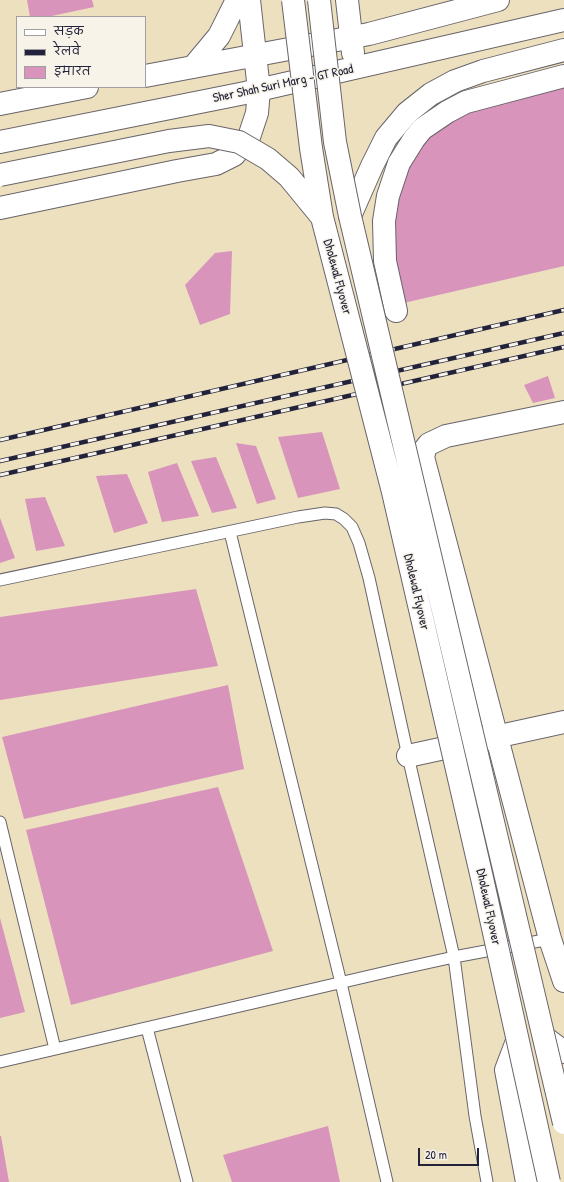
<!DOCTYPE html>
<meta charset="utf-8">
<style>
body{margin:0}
#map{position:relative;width:564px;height:1182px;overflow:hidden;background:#ece0bf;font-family:"Patrick Hand","Playpen Sans Deva",sans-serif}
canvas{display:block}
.legend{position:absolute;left:16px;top:16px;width:130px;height:72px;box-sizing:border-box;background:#f7f3e8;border:1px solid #a29fa3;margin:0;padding:5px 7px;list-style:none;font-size:12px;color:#22223b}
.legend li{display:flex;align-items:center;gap:8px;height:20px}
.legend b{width:20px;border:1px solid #a29fa3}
.scale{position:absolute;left:418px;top:1148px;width:61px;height:18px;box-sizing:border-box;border:2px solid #22223b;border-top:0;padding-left:5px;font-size:12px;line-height:14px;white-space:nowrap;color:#22223b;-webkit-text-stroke:3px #f7f3e8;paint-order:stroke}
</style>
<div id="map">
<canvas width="564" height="1182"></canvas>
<ul class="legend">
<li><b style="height:5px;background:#fff"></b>सड़क</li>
<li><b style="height:5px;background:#22223b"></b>रेलवे</li>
<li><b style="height:11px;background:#d994bb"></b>इमारत</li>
</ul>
<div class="scale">20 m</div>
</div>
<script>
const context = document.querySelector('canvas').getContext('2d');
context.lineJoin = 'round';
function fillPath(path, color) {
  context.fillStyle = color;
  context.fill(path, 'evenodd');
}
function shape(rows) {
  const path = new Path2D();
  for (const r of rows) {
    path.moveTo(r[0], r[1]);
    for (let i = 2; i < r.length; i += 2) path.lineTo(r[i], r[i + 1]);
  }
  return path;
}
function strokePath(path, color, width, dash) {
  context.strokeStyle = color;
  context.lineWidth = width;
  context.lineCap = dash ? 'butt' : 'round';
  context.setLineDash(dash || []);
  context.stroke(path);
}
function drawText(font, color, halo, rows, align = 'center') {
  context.font = font + ' "Patrick Hand",sans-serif';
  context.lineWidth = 3;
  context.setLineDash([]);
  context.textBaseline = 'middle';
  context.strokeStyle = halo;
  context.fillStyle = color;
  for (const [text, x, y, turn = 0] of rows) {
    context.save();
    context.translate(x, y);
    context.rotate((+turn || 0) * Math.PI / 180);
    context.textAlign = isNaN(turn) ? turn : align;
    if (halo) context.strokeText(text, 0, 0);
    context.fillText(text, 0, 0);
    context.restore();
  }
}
const building = shape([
 [27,0,92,0,94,7,47,17,30,17],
 [564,87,564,266,395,305,382,199,430,122],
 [232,251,230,314,200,325,185,285,215,253],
 [548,376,555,398,533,403,524,385],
 [322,432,340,489,298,498,278,437],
 [236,443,256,446,276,499,257,504],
 [216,457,237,508,212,513,191,461],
 [177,463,199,516,162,522,148,472],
 [127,474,148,523,114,533,96,476],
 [45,497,65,546,36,551,25,499],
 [0,518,15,558,0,563],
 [196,589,218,666,0,700,0,617],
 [228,685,244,769,24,819,2,737],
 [218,787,273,951,71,1005,26,830],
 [0,918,25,1012,0,1018],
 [328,1126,340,1182,232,1182,223,1155],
 [0,1136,1,1136,9,1182,0,1182]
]);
const service = shape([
 [230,532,341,983,387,1182],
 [0,580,298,517,325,513,336,514,344,519,352,527,359,543,369,578,408,756,454,957,395,970,0,1062],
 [0,822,55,1049],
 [147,1028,187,1182],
 [487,1182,475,1116,454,957,550,939]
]);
const minor = shape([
 [0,208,177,171,216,164,234,155,249,137,257,113,259,90],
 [396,311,385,261,384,221,388,196,399,163,414,139,422,129,447,112,466,102,564,76],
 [564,412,446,436,429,444,425,449,423,457,550,939,564,981],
 [408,756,564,722]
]);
const primary = shape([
 [249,0,259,90],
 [347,0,353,53],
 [194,66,219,36,237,0],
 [145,76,369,34,498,0],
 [0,104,87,87],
 [0,142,245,93,564,20],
 [350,216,372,166,386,138,407,113,431,94,455,81,483,71,564,50],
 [544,1037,564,1052],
 [517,1041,506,1070,527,1182]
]);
const rail = shape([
 [0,440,564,310],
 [0,461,564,333],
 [0,475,564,347]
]);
const primaryBridge = shape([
 [293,0,311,148,322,217,393,492,482,878,549,1182],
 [319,0,335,142,350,216,564,1123],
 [0,175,169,141,209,136,239,142,268,159,289,177,321,216]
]);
const streetNames = [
 ["Sher Shah Suri Marg - GT Road",283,84,-12],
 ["Dholewal Flyover",337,277,75],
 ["Dholewal Flyover",416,592,77],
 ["Dholewal Flyover",488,907,78]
];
fillPath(building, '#d994bb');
strokePath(service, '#696469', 13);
strokePath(minor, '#696469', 24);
strokePath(primary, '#696469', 24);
strokePath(service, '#fff', 11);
strokePath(minor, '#fff', 22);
strokePath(primary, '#fff', 22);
strokePath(rail, '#22223b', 4.5);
strokePath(rail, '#f7f3e8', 3, [9]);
strokePath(primaryBridge, '#696469', 24, []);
strokePath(primaryBridge, '#fff', 22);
drawText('13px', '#22223b', '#f7f3e8', streetNames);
</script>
